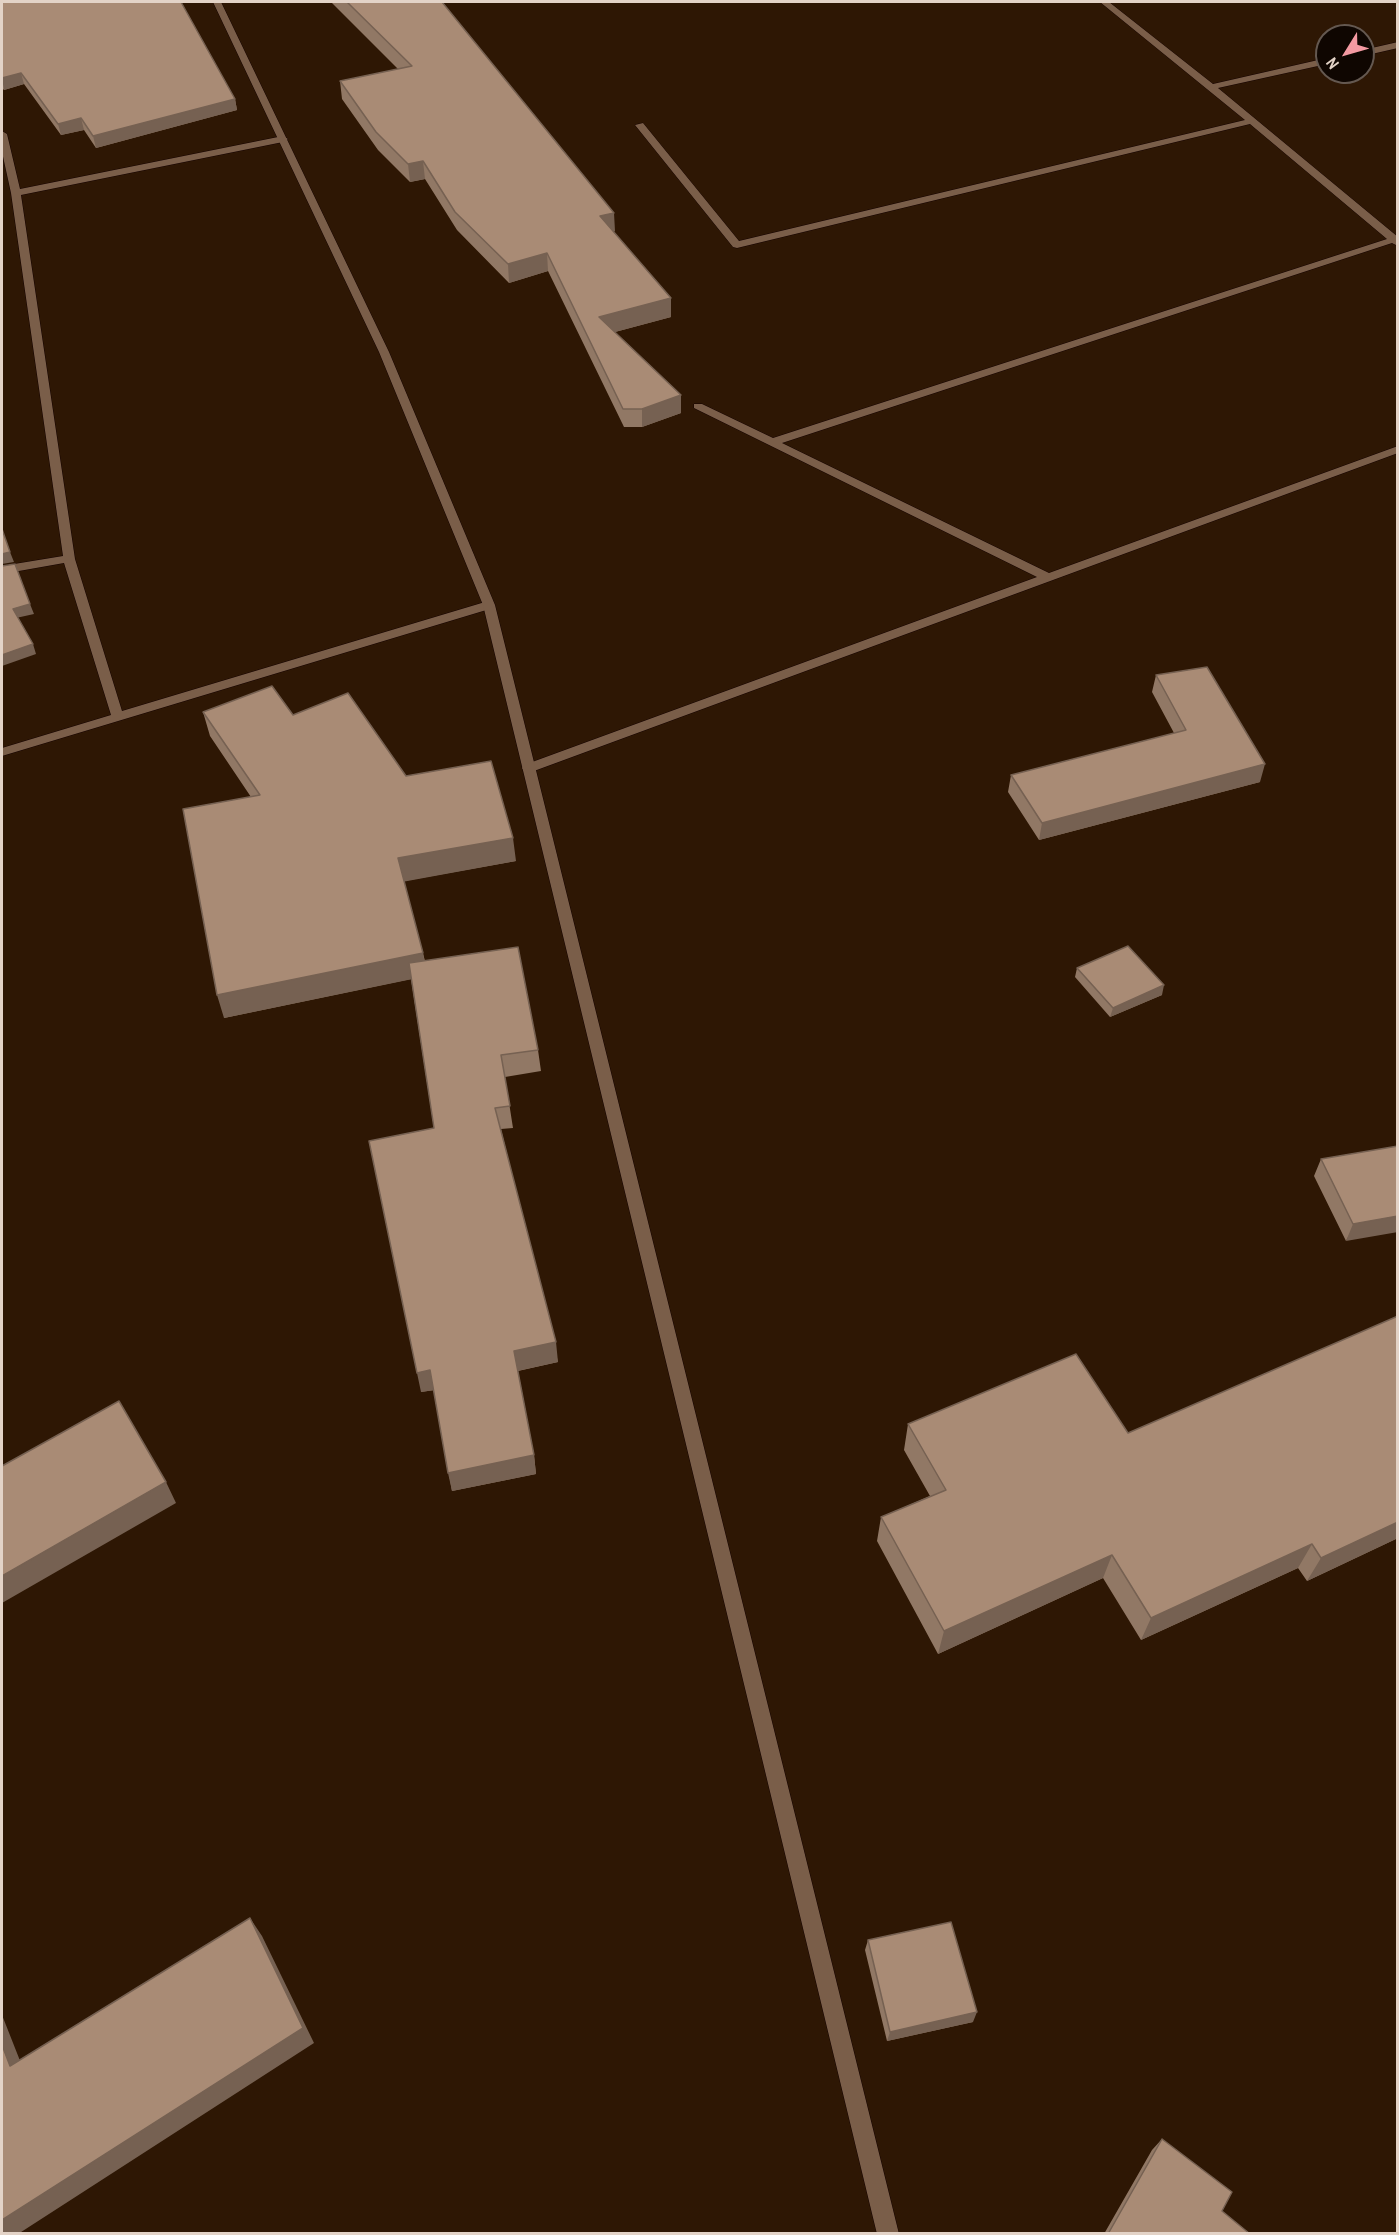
<!DOCTYPE html>
<style>
body{margin:0}
#map{position:relative;width:1399px;height:2235px;overflow:hidden;background:#2e1704;font-family:"Archivo Narrow",sans-serif}
canvas{display:block}
.frame{position:absolute;inset:0;border:3px solid #e3d3c7;pointer-events:none}
.north{position:absolute;left:1315px;top:24px;width:60px;height:60px;box-sizing:border-box;background:#0f0601;border:2px solid #645850;border-radius:50%;rotate:233deg;font-size:16px;font-weight:700;line-height:24px;text-align:center;color:#e3d3c7}
.north::after{content:'';display:block;margin:auto;width:21px;height:27px;background:#f49aa2;clip-path:polygon(50% 0,100% 100%,50% 72%,0 100%)}
</style>
<div id="map">
<canvas width="1399" height="2235"></canvas>
<div class="frame"></div>
<div class="north">N</div>
</div>
<script>
const context = document.querySelector('canvas').getContext('2d');
context.lineJoin = 'round';
function shape(rows) {
  const path = new Path2D();
  for (const r of rows) {
    path.moveTo(r[0], r[1]);
    for (let i = 2; i < r.length; i += 2) path.lineTo(r[i], r[i + 1]);
  }
  return path;
}
function strokePath(path, color, width, dash) {
  context.strokeStyle = color;
  context.lineWidth = width;
  context.lineCap = dash ? 'butt' : 'round';
  context.setLineDash(dash || []);
  context.stroke(path);
}
function fillPath(path, color) {
  context.fillStyle = color;
  context.fill(path, 'evenodd');
}
const street = shape([
 [1100,2,1109,2,1213,84,1327,58,1327,64,1218,88,1398,237,1398,246,1392,243,782,443,1049,573,1398,446,1398,453,534,771,524,771,522,768,524,765,1037,577,694,408,694,404,702,404,773,438,1387,239,1250,124,737,248,733,247,635,125,643,123,739,241,1245,120,1100,2],
 [1398,42,1398,48,1363,56,1363,50,1398,42],
 [2,131,7,134,20,189,283,136,288,139,283,142,21,195,75,559,122,711,485,602,493,602,493,608,2,756,2,748,111,715,64,563,2,574,2,566,63,556,11,193,2,152,2,131]
]);
const secondary = shape([
 [213,2,221,2,389,352,495,605,899,2234,877,2234,483,605,379,352,213,2]
]);
const wall = shape([
 [2,2,235,99,237,110,96,148,84,130,61,135,24,84,4,90,2,88],
 [331,2,442,2,615,231,613,232,671,317,615,332,681,395,681,413,642,427,624,427,548,271,509,283,457,230,425,179,410,182,378,150,342,99,340,81,398,69],
 [1156,675,1260,782,1039,840,1008,792,1011,775,1174,733,1152,692],
 [203,712,293,715,406,776,516,861,404,881,425,961,538,1050,541,1071,505,1077,513,1128,501,1129,558,1362,518,1371,534,1455,536,1474,452,1491,434,1390,421,1392,434,1128,411,979,224,1018,251,797,210,736],
 [1077,968,1162,995,1110,1017,1075,977],
 [1398,1146,1346,1241,1314,1176,1321,1159],
 [1398,1314,1398,1538,1307,1581,1298,1568,1141,1640,1103,1578,938,1654,877,1541,881,1517,930,1496,904,1450,908,1424,1128,1433,1396,1317],
 [868,1940,973,2022,887,2041,865,1950],
 [1162,2139,1222,2211,1250,2234,1104,2234,1152,2150]
]);
const shadedWall = shape([
 [21,73,24,84,4,90,2,78],
 [235,99,237,110,96,148,93,136],
 [81,118,84,130,61,135,58,124],
 [423,161,425,179,410,182,408,164],
 [614,213,615,231,600,234,600,216],
 [547,253,548,271,509,283,508,264],
 [671,298,671,317,600,336,599,317],
 [681,395,681,413,642,427,642,409],
 [10,552,14,562,2,564,2,554],
 [30,604,34,614,16,618,13,609],
 [33,644,36,654,2,666,2,655],
 [1265,764,1260,782,1039,840,1042,823],
 [513,838,516,861,402,882,398,858],
 [423,953,427,976,224,1018,217,995],
 [1164,985,1162,995,1110,1017,1113,1008],
 [1398,1216,1398,1232,1346,1241,1353,1224],
 [556,1342,558,1362,517,1371,514,1351],
 [430,1370,435,1390,421,1392,417,1373],
 [534,1455,536,1474,452,1491,448,1473],
 [166,1482,176,1503,2,1603,2,1576],
 [1398,1522,1398,1538,1307,1581,1321,1558],
 [1312,1544,1298,1568,1141,1640,1151,1618],
 [1112,1555,1103,1578,938,1654,944,1631],
 [250,1918,262,1936,314,2043,18,2234,2,2234,2,2220],
 [977,2012,973,2022,887,2041,890,2032],
 [2,2015,28,2081,10,2066,2,2045]
]);
const building = shape([
 [2,2,181,2,235,99,93,136,81,118,58,124,21,73,2,78,2,2],
 [347,2,442,2,614,213,600,216,671,298,599,317,681,395,642,409,623,409,547,253,508,264,455,212,423,161,408,164,376,132,340,81,412,66,347,2],
 [2,529,10,552,2,554,2,529],
 [15,564,30,604,13,609,33,644,2,655,2,566,15,564],
 [1207,667,1265,764,1042,823,1011,775,1186,730,1156,675,1207,667],
 [272,686,293,715,348,693,406,776,491,761,513,838,398,858,423,953,217,995,183,809,260,795,203,712,272,686],
 [1128,946,1164,985,1113,1008,1077,968,1128,946],
 [518,947,538,1050,501,1055,510,1106,495,1108,556,1342,514,1351,534,1455,448,1473,430,1370,417,1373,369,1141,434,1128,409,963,518,947],
 [1398,1146,1398,1216,1353,1224,1321,1159,1398,1146],
 [1398,1316,1398,1522,1321,1558,1312,1544,1151,1618,1112,1555,944,1631,881,1517,946,1490,908,1424,1076,1354,1128,1433,1398,1316],
 [119,1401,166,1482,2,1576,2,1466,119,1401],
 [250,1918,303,2028,2,2220,2,2045,10,2066,250,1918],
 [951,1922,977,2012,890,2032,868,1940,951,1922],
 [1162,2139,1232,2192,1222,2211,1250,2234,1108,2234,1162,2139]
]);
strokePath(street, '#150300', 1);
strokePath(secondary, '#150300', 1);
fillPath(street, '#7a5e49');
fillPath(secondary, '#7a5e49');
fillPath(wall, '#917865');
fillPath(shadedWall, '#766152');
fillPath(building, '#a98b75');
strokePath(building, '#766152', 1.5);
</script>
